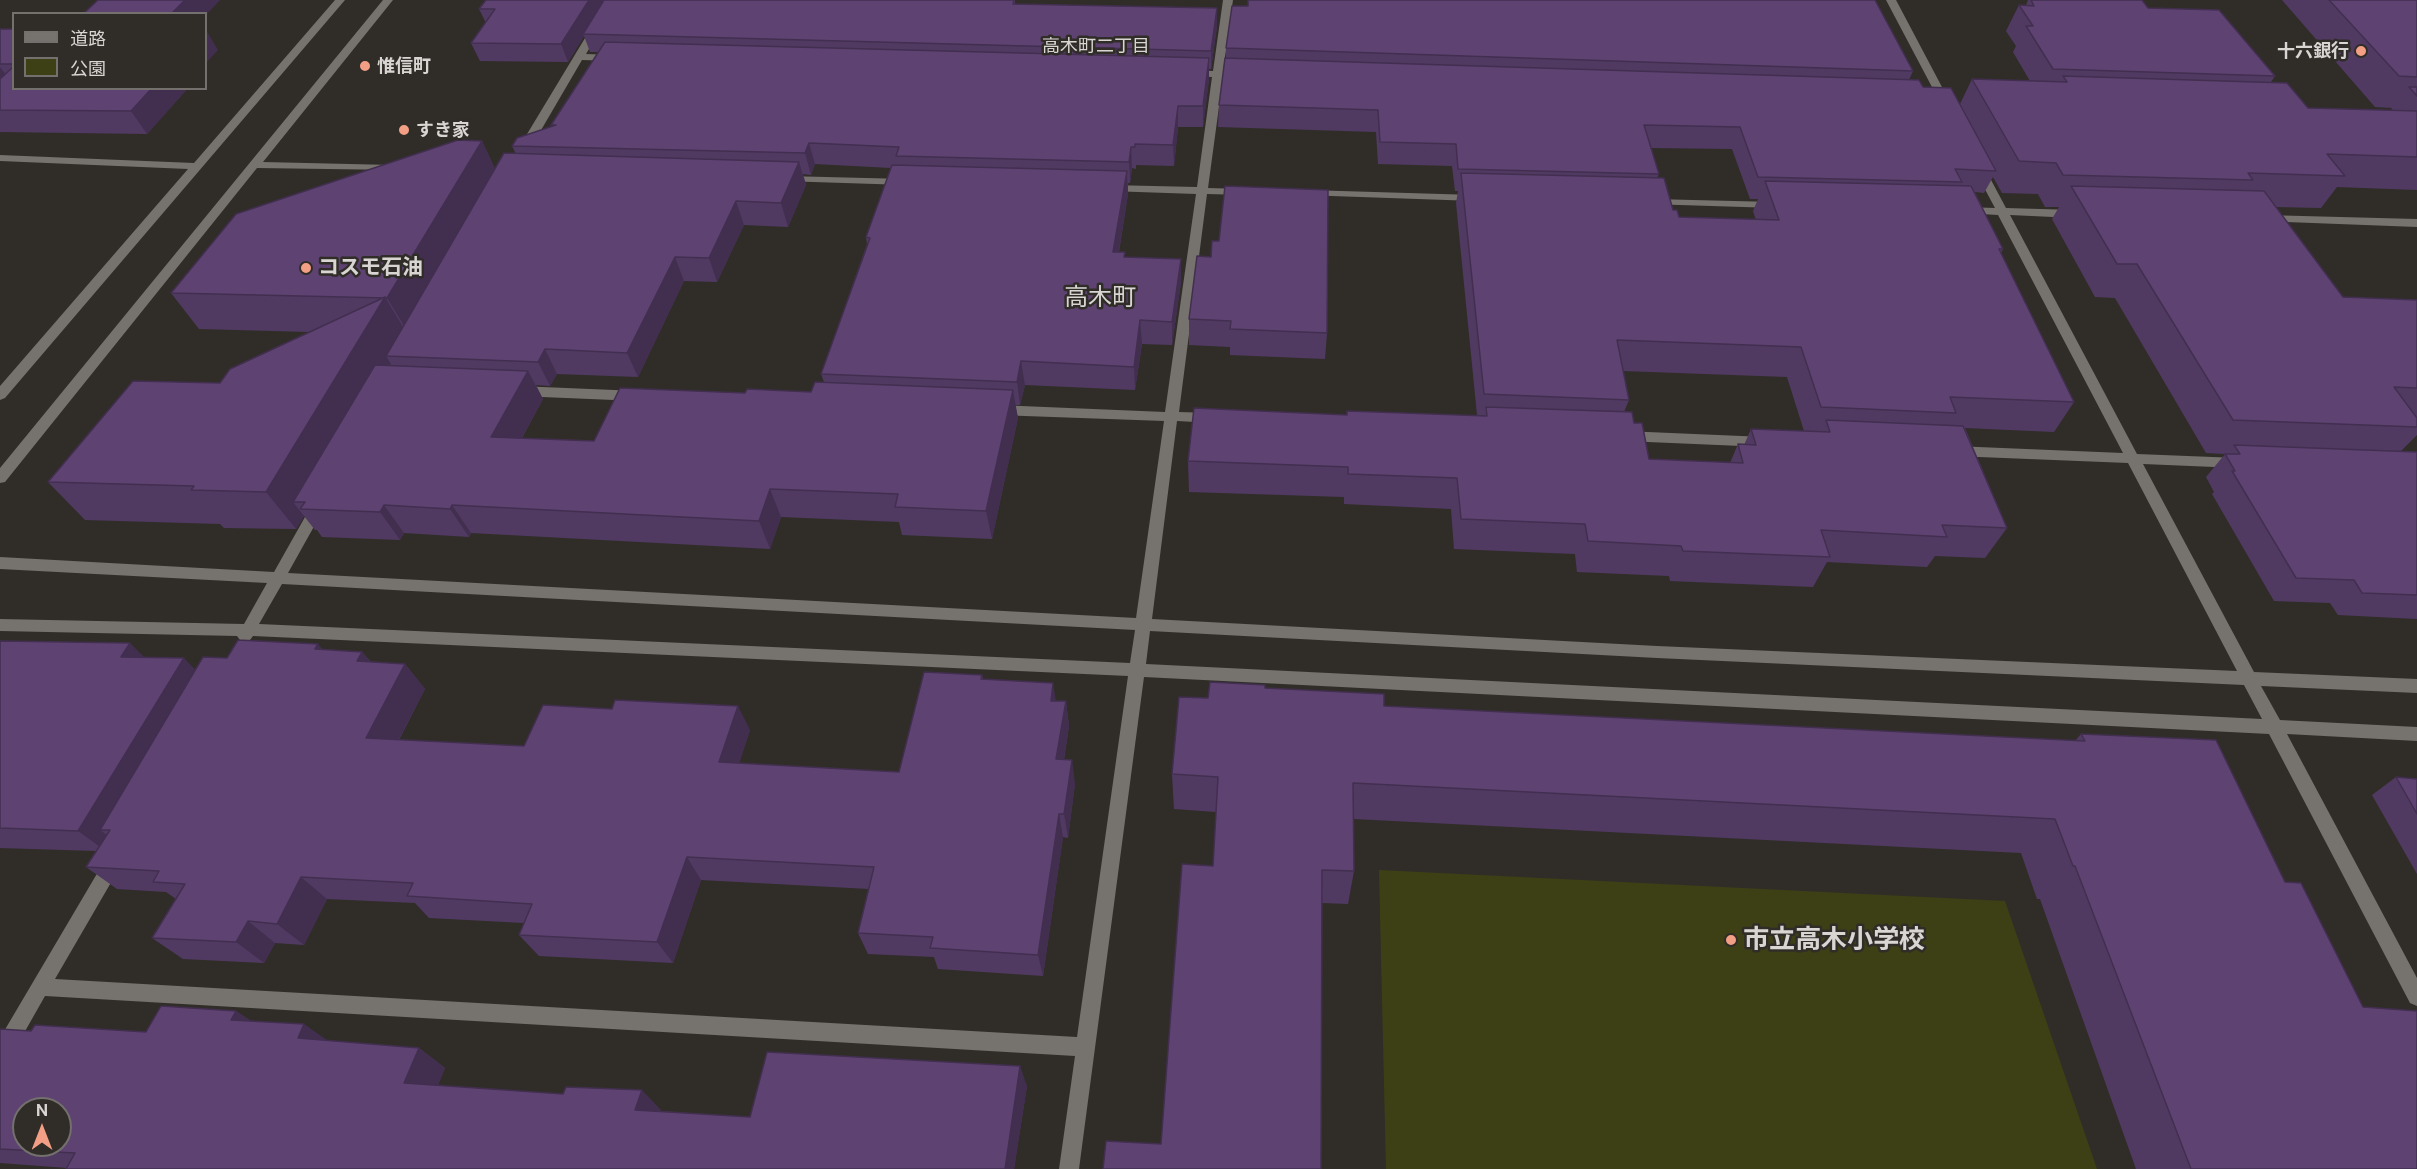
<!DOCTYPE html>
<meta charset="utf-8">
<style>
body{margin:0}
#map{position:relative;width:2417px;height:1169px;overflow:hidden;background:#302d29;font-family:"Public Sans","Noto Sans JP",sans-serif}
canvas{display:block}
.legend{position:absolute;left:12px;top:12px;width:195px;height:78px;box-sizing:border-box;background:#302d29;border:2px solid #73706d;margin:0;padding:8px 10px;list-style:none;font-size:18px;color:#d8d5d3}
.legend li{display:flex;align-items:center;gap:12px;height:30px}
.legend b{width:30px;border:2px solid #73706d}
.north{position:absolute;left:12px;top:1097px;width:60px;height:60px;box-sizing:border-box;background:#302d29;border:2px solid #73706d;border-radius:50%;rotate:0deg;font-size:16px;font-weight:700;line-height:24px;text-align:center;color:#d8d5d3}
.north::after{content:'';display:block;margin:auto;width:21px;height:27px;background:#f39f85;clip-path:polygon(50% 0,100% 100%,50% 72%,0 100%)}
</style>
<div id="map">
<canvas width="2417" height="1169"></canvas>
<ul class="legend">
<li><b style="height:8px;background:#76726d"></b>道路</li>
<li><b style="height:16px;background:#3d4015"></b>公園</li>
</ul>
<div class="north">N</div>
</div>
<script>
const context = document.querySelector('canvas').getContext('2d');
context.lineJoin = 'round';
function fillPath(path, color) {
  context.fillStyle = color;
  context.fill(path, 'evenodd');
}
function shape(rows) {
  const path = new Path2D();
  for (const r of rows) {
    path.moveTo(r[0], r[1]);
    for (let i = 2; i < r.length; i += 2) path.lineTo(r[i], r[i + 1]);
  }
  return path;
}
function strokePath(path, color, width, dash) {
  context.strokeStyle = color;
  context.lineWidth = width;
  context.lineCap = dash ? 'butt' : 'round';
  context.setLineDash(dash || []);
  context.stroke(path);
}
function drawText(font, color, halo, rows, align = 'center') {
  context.font = font + ' "Public Sans","Noto Sans JP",sans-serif';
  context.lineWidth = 5;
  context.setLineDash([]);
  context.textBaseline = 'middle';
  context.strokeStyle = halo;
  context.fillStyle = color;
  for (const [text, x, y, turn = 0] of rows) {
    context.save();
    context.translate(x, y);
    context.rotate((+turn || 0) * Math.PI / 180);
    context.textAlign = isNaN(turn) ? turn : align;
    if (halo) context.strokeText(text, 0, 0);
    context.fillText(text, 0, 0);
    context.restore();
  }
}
const green = shape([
 [1379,870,2005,901,2097,1169,1386,1169]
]);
const minor = shape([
 [335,0,345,0,5,398,0,400,0,386,188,169,0,161,0,155,194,163,335,0],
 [383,0,393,0,263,162,393,165,397,166,397,170,257,168,5,482,0,483,0,468,383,0],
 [608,0,618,0,586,54,615,55,620,58,615,61,582,60,530,149,524,152,520,151,518,149,608,0],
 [1223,0,1233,0,1223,71,1242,72,1247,75,1242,78,1223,77,1208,188,1244,189,1250,192,1244,195,1207,194,1179,412,1213,413,1220,418,1213,423,1177,421,1152,619,1657,646,2237,671,2128,463,1954,456,1947,451,1954,446,2123,453,1998,215,1964,213,1958,210,1964,207,1995,208,1973,167,1975,165,1983,165,2006,208,2075,210,2081,214,2075,218,2010,215,2137,454,2238,458,2245,463,2238,468,2143,464,2254,672,2417,679,2417,693,2261,686,2280,720,2417,727,2417,741,2287,734,2417,978,2417,1006,2410,1003,2269,734,1144,677,1079,1169,1059,1169,1075,1056,45,996,7,1063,0,1066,0,1038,108,855,114,853,120,855,123,861,120,867,55,979,1077,1037,1128,676,253,636,250,640,245,642,240,640,237,636,0,631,0,619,244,624,267,583,0,569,0,557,274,572,314,501,319,500,326,505,288,573,1136,618,1164,421,997,415,990,410,997,405,1165,412,1196,194,1109,191,1103,188,1109,185,1197,187,1212,77,1191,76,1186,73,1191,70,1213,71,1223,0],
 [282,584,1135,630,1130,663,259,624,282,584],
 [1150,631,1657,658,2244,685,2262,719,1146,664,1150,631],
 [1886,0,1896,0,1952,106,1951,108,1943,108,1942,106,1886,0],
 [786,176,906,179,912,182,906,185,782,181,782,177,786,176],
 [1307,190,1475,195,1481,198,1475,201,1303,195,1303,191,1307,190],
 [1652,199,1775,202,1781,205,1775,208,1648,204,1648,200,1652,199],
 [2264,215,2417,219,2417,227,2260,221,2260,217,2264,215],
 [518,386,638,391,645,396,638,401,518,396,511,391,518,386],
 [1624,431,1765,437,1772,442,1765,447,1624,441,1617,436,1624,431]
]);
const wall = shape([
 [486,0,1015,0,1015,4,1217,26,1211,69,1209,69,1209,79,1203,127,1178,127,1174,166,1136,165,1136,169,1132,168,1130,183,1128,183,1128,194,1119,252,1125,257,1181,282,1172,345,1142,344,1135,390,1025,385,1020,405,1015,405,1018,418,992,539,902,535,899,522,781,517,770,549,471,533,469,537,404,533,400,540,322,537,317,530,315,530,304,516,296,529,224,528,220,524,85,520,48,482,310,332,199,329,171,293,482,141,495,169,516,154,512,146,552,126,551,125,598,52,590,52,584,36,568,62,480,61,471,43,486,23,479,9],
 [815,164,891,168,866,237,867,244,821,374,824,382,811,392,745,393,594,441,522,438,543,399,536,385,550,386,557,374,638,377,684,281,717,282,744,225,788,227,806,185,803,174,811,175],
 [2028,0,2142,0,2148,8,2275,76,2271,82,2308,108,2391,111,2392,108,2375,107,2282,0,2417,0,2417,190,2337,187,2321,208,2275,207,2343,297,2417,300,2417,435,2401,451,2417,452,2417,619,2338,615,2330,603,2274,601,2212,494,2214,492,2206,477,2225,454,2206,453,2115,298,2095,297,2052,219,2059,207,2045,207,2038,194,2002,193,1993,177,1984,193,1975,192,2003,249,2001,253,2074,402,2054,432,1965,428,2007,528,1985,558,1935,556,1927,567,1827,562,1813,587,1670,581,1669,576,1577,572,1575,554,1454,549,1451,509,1344,504,1344,497,1189,492,1188,461,1347,415,1477,415,1456,203,1458,191,1455,191,1452,166,1378,164,1376,132,1218,127,1219,105,1226,58,1226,48,1913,71,1909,80,1960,104,1972,79,2030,81,2013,52,2016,46,2006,31,2019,5,2026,5],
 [1651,148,1732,149,1750,199,1758,199,1753,211,1756,220,1679,217,1673,210,1657,178,1659,174],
 [1623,371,1787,377,1804,431,1751,429,1744,445,1738,444,1730,463,1649,459,1634,423,1624,412,1629,400],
 [0,29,14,29,14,88,188,88,147,134,0,132],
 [1197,256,1327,333,1325,359,1230,355,1230,347,1189,345,1189,319],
 [0,641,145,657,195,670,227,658,323,649,362,652,371,662,405,664,425,689,399,740,524,746,750,730,739,763,899,772,982,675,983,679,1056,701,1066,701,1069,726,1064,760,1075,784,1068,838,1063,837,1043,976,938,969,934,957,868,954,858,933,869,889,701,880,673,963,539,956,519,935,524,923,429,918,415,903,327,899,304,945,275,943,264,963,183,959,152,938,176,899,166,892,117,889,86,867,96,851,0,848],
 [1265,688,1384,706,2075,741,2081,734,2417,1169,2136,1169,2040,899,2037,899,2021,853,1354,819,1354,871,1348,904,1322,903,1161,1144,1213,866,1216,812,1174,809,1172,774,1208,698],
 [2396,777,2417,779,2417,874,2372,795],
 [236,1011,251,1021,328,1041,419,1048,445,1068,438,1085,661,1110,660,1111,750,1117,1027,1086,1014,1169,66,1169,67,1168,0,1163,0,1029,31,1031,146,1032]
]);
const shadedWall = shape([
 [185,0,220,0,206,15,206,14,171,14],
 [589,0,607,0,583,34,584,36,568,62,561,44],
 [1217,8,1217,26,1211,69,1211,51],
 [206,30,218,50,206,63],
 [1209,58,1209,79,1203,127,1203,106],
 [0,67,14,85,0,101],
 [152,88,188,88,147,134,131,111],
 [1178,106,1178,127,1174,166,1173,145],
 [482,141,499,177,409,334,387,298],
 [809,143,815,164,811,175,805,153],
 [1131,147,1132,168,1130,183,1129,162],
 [799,162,806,185,788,227,781,203],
 [1127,171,1128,194,1115,275,1113,252],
 [736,201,744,225,717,282,709,258],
 [675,257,684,281,638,377,627,353],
 [1181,259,1181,282,1172,345,1172,322],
 [385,297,408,335,386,356,391,364,309,507,305,502,293,502,304,516,296,529,266,492],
 [1140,320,1142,344,1135,390,1134,367],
 [545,349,557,374,550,386,538,362],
 [1021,361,1025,385,1020,405,1017,382],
 [528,371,543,399,507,465,491,437],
 [1013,390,1018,418,992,539,986,511],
 [770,489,781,517,770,549,759,521],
 [384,505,404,533,400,540,380,512],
 [452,505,471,533,469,537,450,509],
 [130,643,154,667,121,657],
 [318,644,340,669,315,649],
 [362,652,383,677,357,661],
 [184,658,207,682,100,830,114,840,107,852,78,831],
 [405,664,425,689,387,762,366,738],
 [1053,683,1057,708,1051,701],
 [1066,701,1069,726,1060,783,1056,759],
 [738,706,750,730,732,786,719,762],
 [1072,760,1075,784,1068,838,1064,814],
 [1059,814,1063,837,1043,976,1038,955],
 [687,857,701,880,673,963,657,942],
 [301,877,327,899,304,945,277,924],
 [248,921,275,943,264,963,236,942],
 [236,1011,267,1032,231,1020],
 [304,1024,334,1045,298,1038],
 [419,1048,445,1068,431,1102,404,1083],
 [1020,1066,1027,1086,1014,1169,1005,1169],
 [642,1090,661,1110,655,1129,635,1110]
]);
const building = shape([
 [98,0,185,0,171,14,83,14,98,0],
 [486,0,589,0,561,44,471,43,495,9,479,9,486,0],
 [604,0,1014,0,1013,4,1217,8,1211,51,583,34,604,0],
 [1248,0,1875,0,1913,71,1226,48,1232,6,1248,6,1248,0],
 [2031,0,2142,0,2148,8,2219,10,2275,76,2053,69,2026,26,2033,26,2019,5,2034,6,2031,0],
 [2329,0,2417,0,2417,77,2399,76,2329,0],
 [0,29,14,29,14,88,152,88,131,111,0,110,0,79,13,67,13,64,0,64,0,29],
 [605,42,1209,58,1203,106,1178,106,1173,145,1135,144,1135,147,1131,147,1129,162,896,156,899,147,809,143,805,153,512,146,517,138,556,125,551,125,605,42],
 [1225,58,1919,80,1923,87,1951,88,1996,171,1955,169,1962,182,1758,177,1740,127,1644,125,1659,174,1458,169,1456,144,1380,142,1378,110,1219,105,1225,58],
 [2063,76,2287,83,2308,108,2417,111,2417,157,2327,154,2345,176,2248,173,2253,180,2063,175,2056,163,2019,161,1972,79,2067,82,2063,76],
 [2409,87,2417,87,2417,96,2409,87],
 [458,140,482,141,387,298,171,293,236,214,458,140],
 [504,153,799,162,781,203,736,201,709,258,675,257,627,353,545,349,538,362,386,356,504,153],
 [892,165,1127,171,1113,252,1125,252,1124,257,1181,259,1172,322,1140,320,1134,367,1021,361,1017,382,821,374,870,238,866,237,892,165],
 [1461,173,1664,178,1673,210,1677,210,1679,217,1779,220,1765,181,1971,186,2003,249,1999,249,2074,402,1950,397,1956,413,1821,407,1801,347,1617,340,1629,400,1484,394,1461,173],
 [1225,186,1328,190,1327,333,1230,329,1231,321,1189,319,1197,256,1211,257,1212,241,1219,241,1225,186],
 [2071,186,2264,191,2343,297,2417,300,2417,388,2394,387,2417,418,2417,427,2233,420,2137,264,2117,264,2071,186],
 [385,297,266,492,191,490,194,486,48,482,133,381,220,383,230,369,385,297],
 [375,365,528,371,491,437,594,441,620,388,745,393,747,389,811,392,815,382,1013,390,986,511,895,507,898,494,770,489,759,521,452,505,450,509,384,505,380,512,300,509,305,502,293,502,375,365],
 [1486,407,1632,412,1634,423,1642,423,1649,459,1743,463,1738,444,1756,445,1751,429,1830,432,1826,420,1963,426,2007,528,1942,525,1947,537,1821,530,1830,557,1683,551,1681,546,1588,541,1585,524,1461,519,1457,478,1348,474,1348,467,1188,461,1194,408,1347,415,1347,411,1487,416,1486,407],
 [2234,445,2417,452,2417,595,2362,593,2354,580,2296,578,2232,471,2235,471,2225,454,2240,454,2234,445],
 [238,640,318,644,315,649,362,652,357,661,405,664,366,738,524,746,543,705,612,709,615,700,738,706,719,762,899,772,924,672,982,675,981,679,1053,683,1051,701,1066,701,1056,759,1072,760,1064,814,1059,814,1038,955,930,948,933,937,858,933,874,867,687,857,657,942,519,935,532,904,407,896,413,883,301,877,277,924,248,921,236,942,152,938,185,884,153,882,159,871,86,867,110,830,100,830,203,657,227,658,238,640],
 [0,641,130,643,121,657,184,658,78,831,0,828,0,641],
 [1210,682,1265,685,1265,688,1384,694,1384,706,2085,741,2081,734,2216,740,2285,882,2301,883,2363,1007,2417,1011,2417,1169,2191,1169,2075,866,2073,866,2055,819,1353,783,1354,871,1322,870,1321,1169,1103,1169,1106,1141,1161,1144,1182,864,1213,866,1218,777,1172,774,1179,697,1208,698,1210,682],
 [2396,777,2417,779,2417,814,2396,777],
 [161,1006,236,1011,231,1020,304,1024,298,1038,419,1048,404,1083,563,1094,566,1087,642,1090,635,1110,750,1117,767,1052,1020,1066,1005,1169,66,1169,75,1153,0,1149,0,1029,31,1031,35,1025,146,1032,161,1006],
 [24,1109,60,1109,60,1145,24,1145,24,1109]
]);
const markers = [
 [2361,51,6,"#f39f85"],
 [365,66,6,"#f39f85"],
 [404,130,6,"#f39f85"],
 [306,268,6,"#f39f85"],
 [1731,940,6,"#f39f85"]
];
const farNeighbourhoodnames = [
 ["高木町二丁目",1096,46]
];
const farPoinames = [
 ["十六銀行",2349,51,"right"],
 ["惟信町",377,66],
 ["すき家",416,130]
];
const poiNames = [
 ["コスモ石油",318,268]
];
const quarterNames = [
 ["高木町",1100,298]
];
const nearPoinames = [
 ["市立高木小学校",1743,940]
];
fillPath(green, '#3d4015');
fillPath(minor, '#76726d');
fillPath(wall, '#513a62');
fillPath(shadedWall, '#422f50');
fillPath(building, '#5e4372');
strokePath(building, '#422f50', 1.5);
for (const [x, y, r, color] of markers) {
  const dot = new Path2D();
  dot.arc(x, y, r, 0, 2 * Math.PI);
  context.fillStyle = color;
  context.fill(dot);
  strokePath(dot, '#302d29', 2);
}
drawText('18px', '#d8d5d3', '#302d29', farNeighbourhoodnames);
drawText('bold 18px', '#d8d5d3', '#302d29', farPoinames, 'left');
drawText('bold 21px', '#d8d5d3', '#302d29', poiNames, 'left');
drawText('24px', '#d8d5d3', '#302d29', quarterNames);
drawText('bold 26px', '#d8d5d3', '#302d29', nearPoinames, 'left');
</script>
